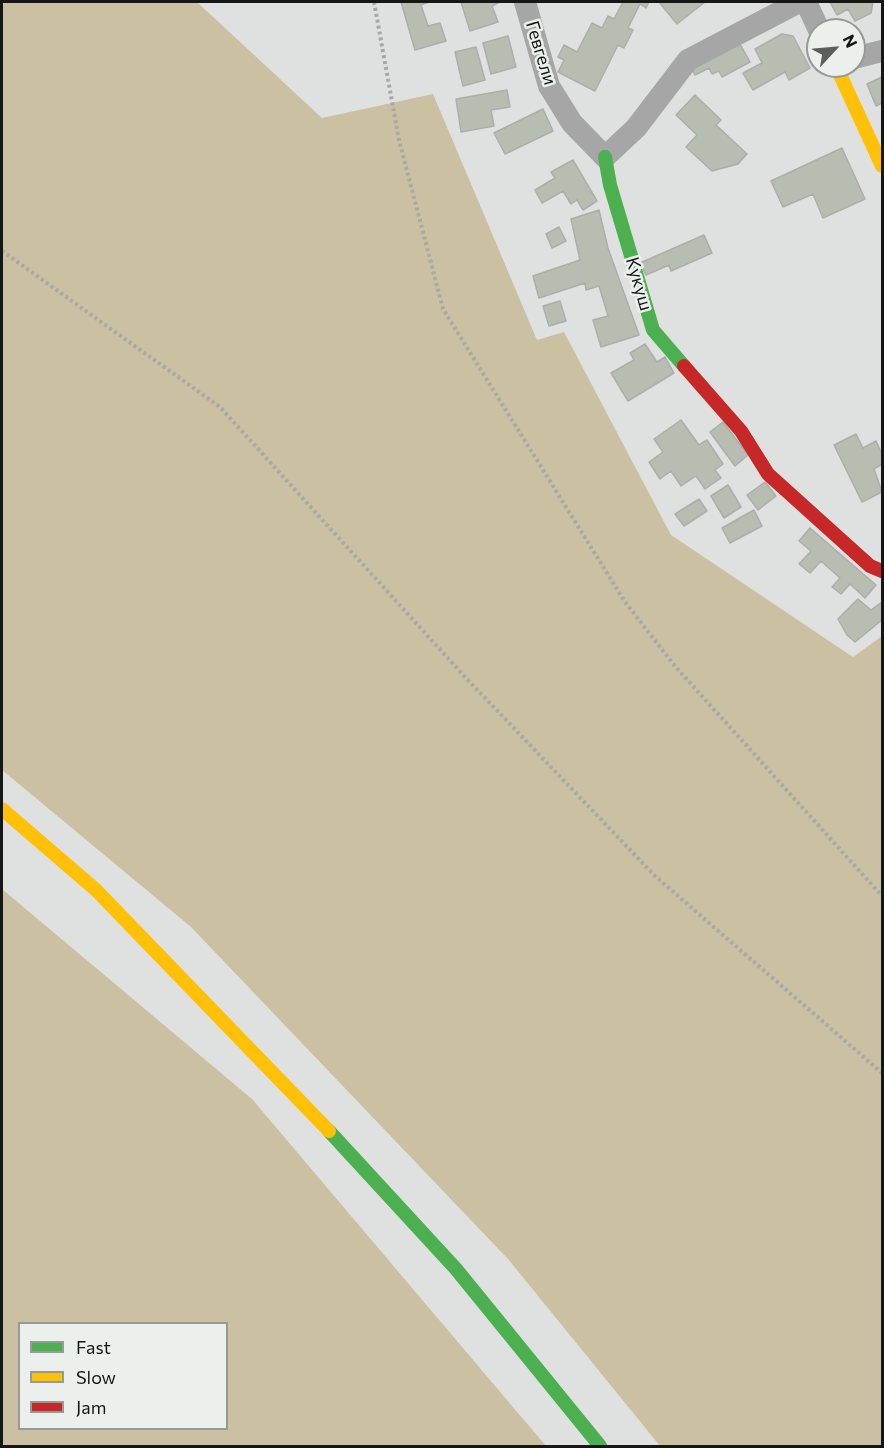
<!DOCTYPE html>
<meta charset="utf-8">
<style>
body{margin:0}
#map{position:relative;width:884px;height:1448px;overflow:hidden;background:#dfe1e0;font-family:Commissioner,sans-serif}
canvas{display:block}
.frame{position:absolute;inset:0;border:3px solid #151716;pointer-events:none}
.legend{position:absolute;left:18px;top:1322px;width:210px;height:108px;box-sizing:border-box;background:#ebf0ed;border:2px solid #959997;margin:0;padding:8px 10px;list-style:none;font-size:18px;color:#151716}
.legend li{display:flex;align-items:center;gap:12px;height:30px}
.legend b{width:30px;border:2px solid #959997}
.north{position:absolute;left:806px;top:18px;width:60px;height:60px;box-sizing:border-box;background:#ebf0ed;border:2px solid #959997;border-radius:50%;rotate:64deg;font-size:16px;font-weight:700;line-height:24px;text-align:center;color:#151716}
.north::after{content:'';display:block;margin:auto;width:21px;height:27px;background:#5c5e5d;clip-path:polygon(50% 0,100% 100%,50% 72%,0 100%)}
</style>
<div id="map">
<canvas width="884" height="1448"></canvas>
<div class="frame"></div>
<ul class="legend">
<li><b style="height:8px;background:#4caf50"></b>Fast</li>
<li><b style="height:8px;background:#ffc107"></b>Slow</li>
<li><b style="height:8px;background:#c62828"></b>Jam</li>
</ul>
<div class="north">N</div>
</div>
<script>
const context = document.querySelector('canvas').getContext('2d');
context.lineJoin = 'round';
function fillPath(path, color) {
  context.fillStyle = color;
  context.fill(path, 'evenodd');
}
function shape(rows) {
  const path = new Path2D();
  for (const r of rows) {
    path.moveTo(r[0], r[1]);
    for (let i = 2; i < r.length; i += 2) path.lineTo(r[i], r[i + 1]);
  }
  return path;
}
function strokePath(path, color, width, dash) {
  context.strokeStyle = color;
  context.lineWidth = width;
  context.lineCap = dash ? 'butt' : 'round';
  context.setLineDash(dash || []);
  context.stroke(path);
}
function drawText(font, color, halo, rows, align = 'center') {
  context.font = font + ' Commissioner,sans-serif';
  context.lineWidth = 5;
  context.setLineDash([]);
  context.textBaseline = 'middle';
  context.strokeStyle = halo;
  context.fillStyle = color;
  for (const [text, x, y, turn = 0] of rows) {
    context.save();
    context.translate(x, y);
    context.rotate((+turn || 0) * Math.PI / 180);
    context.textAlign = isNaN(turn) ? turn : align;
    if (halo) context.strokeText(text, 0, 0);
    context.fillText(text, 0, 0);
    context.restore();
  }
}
const forest = shape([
 [2,2,197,2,322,118,433,94,537,340,564,332,671,535,853,657,882,636,882,1446,660,1446,508,1259,191,927,2,770],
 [2,889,252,1099,546,1446,2,1446],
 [20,1324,226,1324,226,1428,20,1428]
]);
const building = shape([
 [401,2,429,2,421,5,428,26,440,23,446,41,415,50,401,2],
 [461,2,500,2,492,6,498,22,470,31,461,2],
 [623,2,649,2,646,8,640,4,628,28,633,30,624,48,618,45,595,91,558,72,564,60,558,57,564,45,577,52,592,23,602,28,608,16,614,19,623,2],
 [659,2,705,2,677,24,659,2],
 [830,2,873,2,871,13,855,21,848,9,837,15,830,2],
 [782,34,793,36,810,68,789,80,785,72,753,90,743,73,762,63,755,49,782,34],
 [508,36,516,67,491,74,483,43,508,36],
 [739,42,750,62,722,77,719,71,712,74,709,68,695,75,691,68,739,42],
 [476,47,485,80,463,86,455,52,476,47],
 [882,77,882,103,876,106,867,84,882,77],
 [507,90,510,107,491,110,494,126,461,132,456,99,507,90],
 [695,95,721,120,716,125,747,154,738,164,712,171,686,147,697,135,676,115,695,95],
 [543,109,553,131,505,154,494,133,543,109],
 [842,148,865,199,823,218,813,194,783,207,771,181,842,148],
 [573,160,597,201,583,210,577,200,571,204,563,191,542,203,535,190,555,178,551,172,573,160],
 [599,210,608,248,639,335,601,347,593,320,608,316,599,286,586,290,585,283,539,298,533,276,580,260,571,219,599,210],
 [559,227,566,241,552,248,546,234,559,227],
 [704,235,712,253,671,271,669,265,646,275,640,263,704,235],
 [560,301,566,321,549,326,543,306,560,301],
 [645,344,657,362,665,357,674,373,628,401,611,373,634,360,630,353,645,344],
 [681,420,699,445,707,440,723,464,715,470,721,478,705,489,696,476,681,486,671,471,660,479,649,462,663,452,654,439,681,420],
 [723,422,748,455,735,466,710,432,723,422],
 [856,434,863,448,876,441,882,454,882,464,874,469,882,492,862,502,834,445,856,434],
 [765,482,776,496,758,510,747,495,765,482],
 [728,485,741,507,724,518,711,496,728,485],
 [699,499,707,511,684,526,675,514,699,499],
 [754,510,762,526,730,543,722,528,754,510],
 [810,528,876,585,865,598,850,584,841,594,832,587,840,578,821,561,810,573,799,564,811,551,799,541,810,528],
 [858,599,871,610,882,602,882,620,855,642,847,635,838,619,858,599]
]);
const path = shape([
 [374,2,399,140,443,309,625,602,674,665,882,896],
 [2,251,220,407,464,676,655,876,882,1073]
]);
const street = shape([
 [525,2,549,86,572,123,605,157,636,128,688,60,799,2],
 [806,2,819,30],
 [854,58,882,51]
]);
const fast = shape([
 [605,157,610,185,653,330,684,366],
 [329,1131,456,1269,600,1446]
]);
const slow = shape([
 [836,66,882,166],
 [2,809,96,890,329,1131]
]);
const jam = shape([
 [684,366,741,431,768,474,870,566,882,571]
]);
const streetNames = [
 ["Гевгели",541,53,73],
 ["Кукуш",639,284,74]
];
fillPath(forest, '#cbc1a2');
fillPath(building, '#b8bdb2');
strokePath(building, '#acaeac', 1.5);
strokePath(path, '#a7a8a7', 4, [3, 3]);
strokePath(street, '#a6a6a6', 22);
strokePath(fast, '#4caf50', 14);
strokePath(slow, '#ffc107', 14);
strokePath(jam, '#c62828', 14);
drawText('18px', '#151716', '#ebf0ed', streetNames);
</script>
